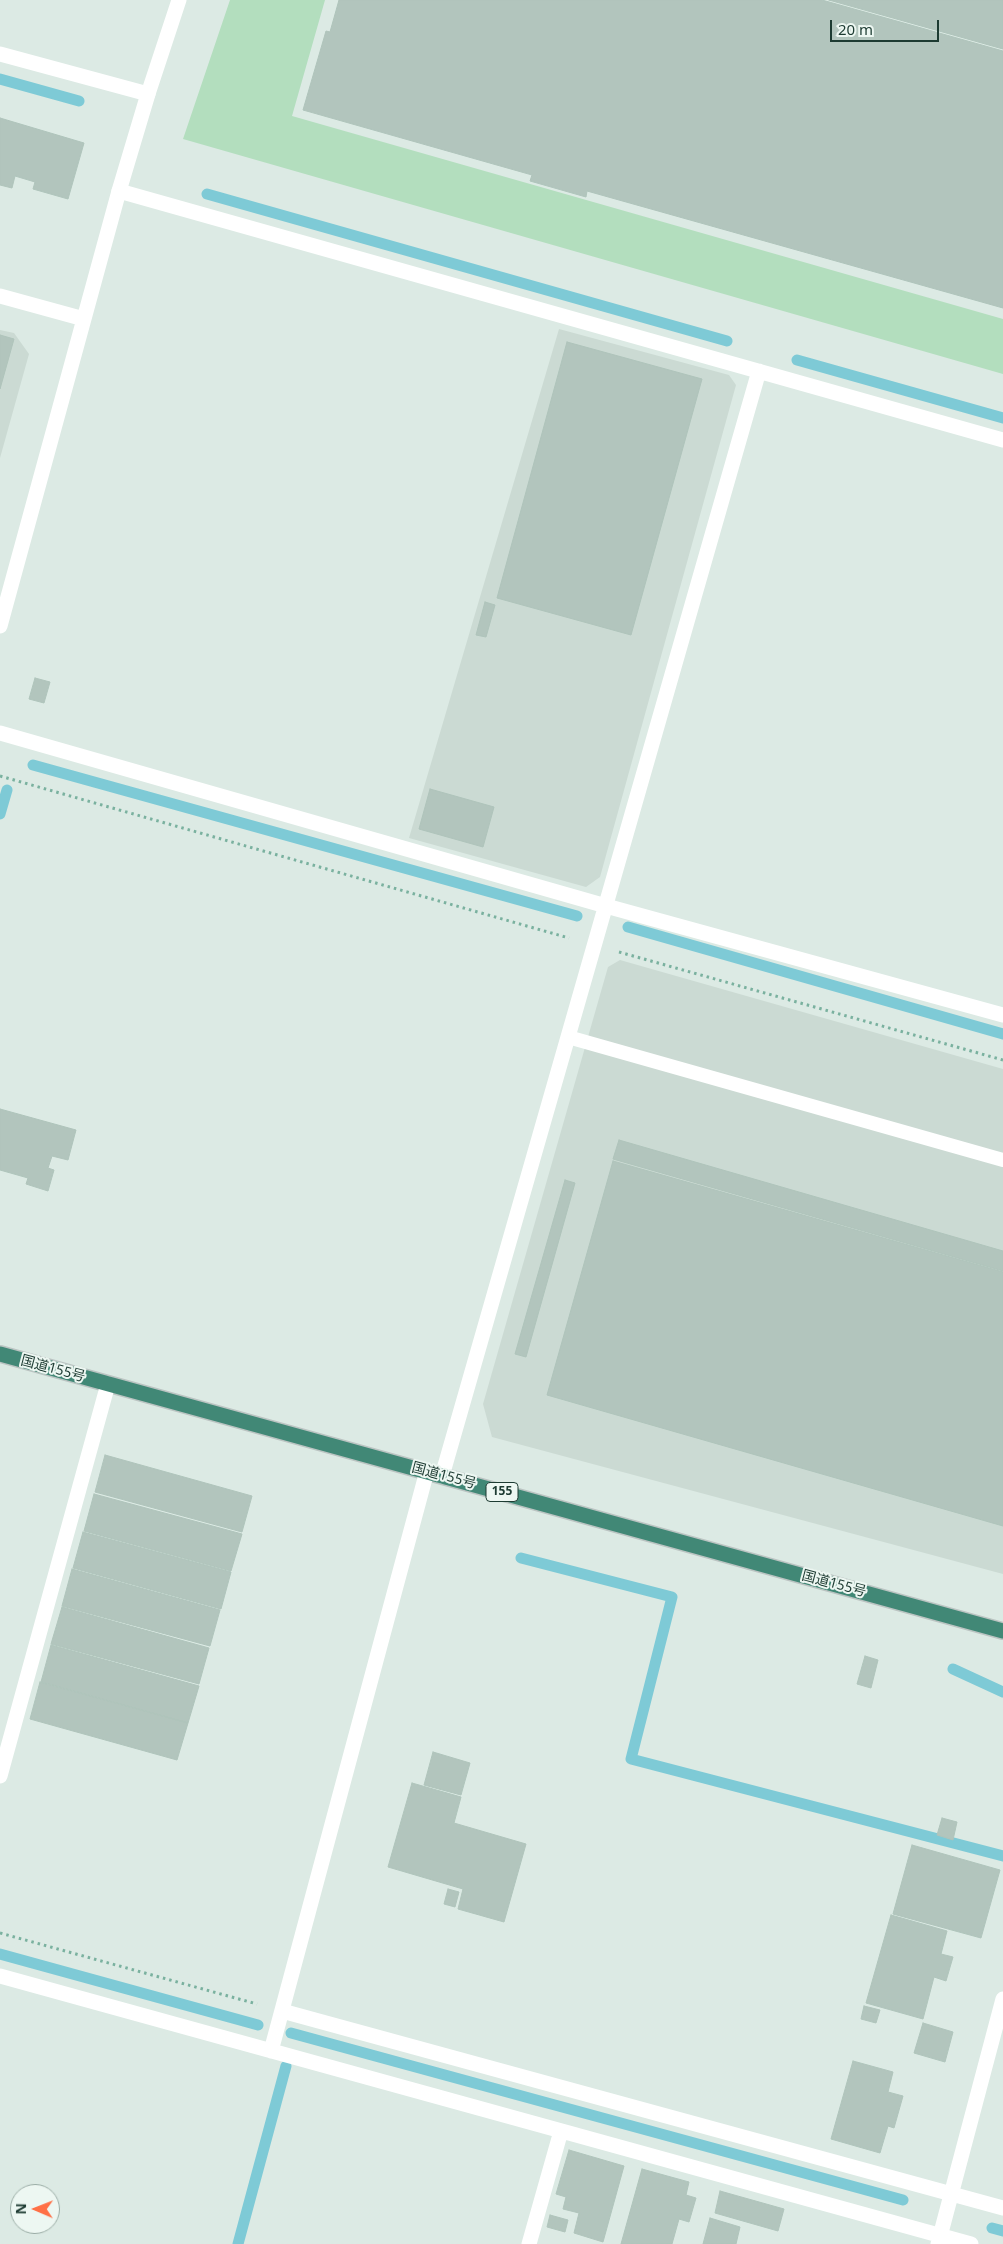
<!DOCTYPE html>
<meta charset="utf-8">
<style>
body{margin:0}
#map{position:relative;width:1003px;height:2244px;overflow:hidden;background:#dceae4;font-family:"Noto Sans",sans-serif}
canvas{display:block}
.north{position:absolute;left:10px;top:2184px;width:50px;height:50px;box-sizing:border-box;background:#edf7f2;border:1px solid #9aaca5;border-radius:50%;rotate:271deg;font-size:14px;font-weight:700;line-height:20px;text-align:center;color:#1d3b32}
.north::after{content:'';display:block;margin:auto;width:18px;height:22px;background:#ff7046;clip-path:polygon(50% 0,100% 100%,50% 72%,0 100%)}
.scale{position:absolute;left:830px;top:20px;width:109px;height:22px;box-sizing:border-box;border:2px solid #1d3b32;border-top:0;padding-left:6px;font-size:15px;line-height:18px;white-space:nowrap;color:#1d3b32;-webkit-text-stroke:4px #edf7f2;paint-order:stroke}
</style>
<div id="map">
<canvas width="1003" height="2244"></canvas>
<div class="north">N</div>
<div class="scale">20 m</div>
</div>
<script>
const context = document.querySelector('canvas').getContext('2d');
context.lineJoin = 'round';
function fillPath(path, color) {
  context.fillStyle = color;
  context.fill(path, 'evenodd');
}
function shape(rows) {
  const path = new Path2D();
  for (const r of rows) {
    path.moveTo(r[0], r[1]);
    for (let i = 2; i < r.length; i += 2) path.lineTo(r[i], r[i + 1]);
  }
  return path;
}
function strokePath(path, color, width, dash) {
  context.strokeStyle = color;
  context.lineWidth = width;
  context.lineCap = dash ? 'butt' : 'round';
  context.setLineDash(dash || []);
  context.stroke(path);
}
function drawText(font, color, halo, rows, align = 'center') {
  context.font = font + ' "Noto Sans","Noto Sans JP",sans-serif';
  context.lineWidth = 4;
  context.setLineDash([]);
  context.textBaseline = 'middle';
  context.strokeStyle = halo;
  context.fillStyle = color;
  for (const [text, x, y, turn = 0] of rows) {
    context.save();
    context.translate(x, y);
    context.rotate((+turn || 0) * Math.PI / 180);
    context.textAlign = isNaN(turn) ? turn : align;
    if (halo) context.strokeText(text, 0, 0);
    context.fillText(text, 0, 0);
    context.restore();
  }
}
const built = shape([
 [559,329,729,375,736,385,600,877,586,887,409,838],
 [0,330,14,333,29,354,0,458],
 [620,960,1003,1069,1003,1574,492,1437,483,1404,608,967]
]);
const green = shape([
 [230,0,325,0,292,116,1003,319,1003,374,183,139]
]);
const stream = shape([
 [0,79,79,101],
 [207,194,727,341],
 [797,360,1003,418],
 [33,765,577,916],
 [0,814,7,790],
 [628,927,1003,1034],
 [521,1558,672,1597,631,1759,1003,1856],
 [953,1669,1003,1692],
 [0,1954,258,2025],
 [291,2033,903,2200],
 [992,2228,1003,2231],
 [238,2244,286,2066]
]);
const building = shape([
 [339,0,822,0,1003,51,1003,308,587,191,586,197,530,181,532,175,303,110,326,31,330,32,339,0],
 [829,0,1003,0,1003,49,829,0],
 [0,118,84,143,68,199,33,189,35,182,15,176,12,188,0,185,0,118],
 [0,335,14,339,0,389,0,335],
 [567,342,702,379,631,635,497,598,567,342],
 [485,602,495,605,486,637,476,635,485,602],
 [35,678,50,682,44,703,29,699,35,678],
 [430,789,494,807,483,847,419,829,430,789],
 [0,1109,76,1130,68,1160,52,1156,48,1168,54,1170,48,1191,26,1184,28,1178,0,1170,0,1109],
 [619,1140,1003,1251,1003,1271,613,1159,619,1140],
 [613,1161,1003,1272,1003,1526,547,1395,613,1161],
 [565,1180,575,1183,526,1357,515,1354,565,1180],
 [105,1455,252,1496,242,1532,95,1492,105,1455],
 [94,1494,242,1534,231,1571,84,1531,94,1494],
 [83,1532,231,1572,221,1609,73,1568,83,1532],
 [72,1569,220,1610,210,1646,62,1606,72,1569],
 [62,1607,209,1648,199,1684,51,1644,62,1607],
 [51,1645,199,1686,188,1723,41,1682,51,1645],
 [865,1656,878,1660,871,1688,857,1684,865,1656],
 [40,1682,188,1723,177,1760,30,1719,40,1682],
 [433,1752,470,1763,461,1795,424,1785,433,1752],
 [412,1783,461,1797,454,1823,526,1844,504,1922,458,1909,463,1889,388,1867,412,1783],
 [942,1818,957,1822,953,1840,937,1835,942,1818],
 [912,1845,1000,1870,981,1938,893,1914,912,1845],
 [448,1889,459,1892,455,1907,444,1904,448,1889],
 [891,1915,947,1931,941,1954,953,1957,946,1981,934,1977,923,2019,866,2003,891,1915],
 [864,2006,880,2010,876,2023,861,2019,864,2006],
 [923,2023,953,2032,945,2062,914,2053,923,2023],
 [853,2061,893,2072,888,2092,903,2096,894,2128,888,2126,880,2153,831,2139,853,2061],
 [569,2150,624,2166,603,2242,574,2233,579,2213,563,2209,566,2197,556,2194,569,2150],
 [642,2169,689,2182,686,2195,696,2198,689,2222,679,2219,672,2244,621,2244,642,2169],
 [720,2191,784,2209,778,2231,715,2213,720,2191],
 [550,2215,568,2220,565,2232,547,2227,550,2215],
 [710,2218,740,2227,736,2244,703,2244,710,2218]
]);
const path = shape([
 [0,776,569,938],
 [619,952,1003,1060],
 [0,1933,257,2004]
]);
const service = shape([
 [568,1037,1003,1160]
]);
const minor = shape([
 [0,54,148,94],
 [119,191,1003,440],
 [0,733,606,906,1003,1015],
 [442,1476,759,371],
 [0,1776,108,1384],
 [0,1976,971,2244],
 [282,2011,1003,2208],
 [271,2051,427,1471],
 [529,2244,561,2131],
 [938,2244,1003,1999]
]);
const tertiary = shape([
 [0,296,84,319],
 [0,626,119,191,148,94,179,0]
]);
const trunk = shape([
 [0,1354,1003,1631]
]);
const shields = [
 [502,1492,32]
];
const shieldNames = [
 ["155",502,1492]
];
const streetNames = [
 ["国道155号",53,1369,15],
 ["国道155号",444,1476,15],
 ["国道155号",834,1584,15]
];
fillPath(built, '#cbdad3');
fillPath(green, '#b3debe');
strokePath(stream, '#7ecad6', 11);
fillPath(building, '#b2c5bd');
strokePath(building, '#afc4bb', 1);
strokePath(trunk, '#bbc4c2', 18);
strokePath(path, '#7ab19f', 3, [2.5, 4]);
strokePath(service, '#fff', 14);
strokePath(minor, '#fff', 15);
strokePath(tertiary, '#fff', 15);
strokePath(trunk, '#418876', 15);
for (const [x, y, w] of shields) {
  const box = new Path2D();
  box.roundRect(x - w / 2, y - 9.5, w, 19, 4);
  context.fillStyle = '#edf7f2';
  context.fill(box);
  strokePath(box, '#1d3b32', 1);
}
drawText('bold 12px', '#1d3b32', null, shieldNames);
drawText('14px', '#1d3b32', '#edf7f2', streetNames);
</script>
